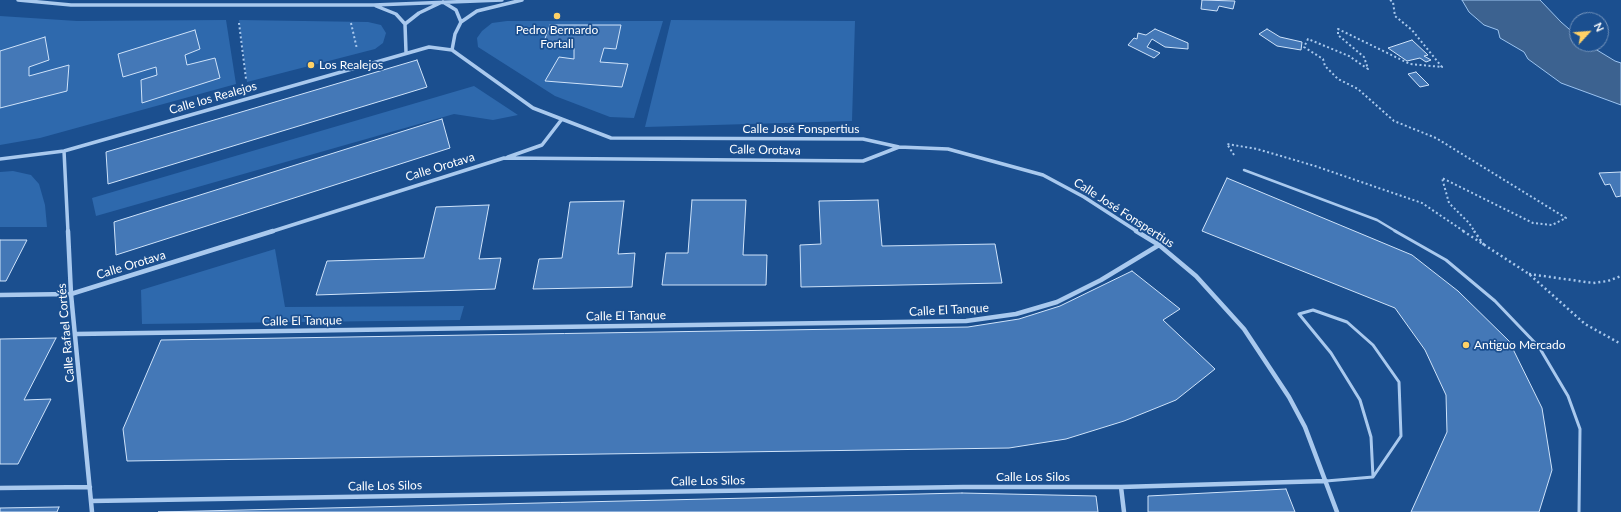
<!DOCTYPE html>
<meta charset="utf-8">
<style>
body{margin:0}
#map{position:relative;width:1621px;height:512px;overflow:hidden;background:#1b4f8f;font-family:Lato,sans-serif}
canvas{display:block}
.north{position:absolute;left:1569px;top:12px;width:40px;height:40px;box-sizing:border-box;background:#1b4f8f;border:1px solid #7695bc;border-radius:50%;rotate:64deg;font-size:11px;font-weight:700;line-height:16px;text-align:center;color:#fff}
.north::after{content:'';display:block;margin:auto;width:14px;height:18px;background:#ffd166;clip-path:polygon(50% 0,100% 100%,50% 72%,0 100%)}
</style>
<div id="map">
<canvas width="1621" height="512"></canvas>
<div class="north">N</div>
</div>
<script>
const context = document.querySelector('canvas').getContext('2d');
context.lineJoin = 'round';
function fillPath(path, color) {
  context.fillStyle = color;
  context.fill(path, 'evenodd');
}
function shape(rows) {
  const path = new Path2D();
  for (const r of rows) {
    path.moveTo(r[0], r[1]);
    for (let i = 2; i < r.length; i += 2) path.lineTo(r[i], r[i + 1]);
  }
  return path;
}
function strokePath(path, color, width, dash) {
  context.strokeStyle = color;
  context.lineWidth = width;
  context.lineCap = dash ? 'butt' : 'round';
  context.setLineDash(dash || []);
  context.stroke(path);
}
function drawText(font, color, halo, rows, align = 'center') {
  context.font = font + ' Lato,sans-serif';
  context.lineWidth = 3.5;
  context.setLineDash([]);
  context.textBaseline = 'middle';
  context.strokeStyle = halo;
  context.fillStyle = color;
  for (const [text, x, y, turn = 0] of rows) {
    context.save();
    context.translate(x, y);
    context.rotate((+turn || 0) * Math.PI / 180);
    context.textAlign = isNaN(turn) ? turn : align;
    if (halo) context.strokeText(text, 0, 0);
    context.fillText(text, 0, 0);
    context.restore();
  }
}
const green = shape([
 [0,16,77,21,226,20,236,84,40,138,0,145],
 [239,20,368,22,381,25,386,33,383,43,375,49,247,82],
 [671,20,855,21,852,121,645,127],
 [507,21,663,21,634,118,610,117,555,96,478,47,477,38,482,31,492,23],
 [474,86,518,115,493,120,454,114,96,216,92,198],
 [13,171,31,175,39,184,45,205,47,227,0,227,0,172],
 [275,249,285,307,464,306,460,320,142,324,141,290]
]);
const water = shape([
 [1462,0,1540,0,1561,22,1577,36,1577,44,1587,44,1615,61,1621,63,1621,105,1561,83,1528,59,1524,52,1500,38,1498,30,1484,25,1469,12,1462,0]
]);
const building = shape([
 [1202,0,1235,1,1233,9,1219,6,1217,11,1201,9,1202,0],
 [550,25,621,25,616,49,604,48,600,62,628,64,622,87,545,81,559,57,574,59,574,48,543,44,550,25],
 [1155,29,1188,43,1188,49,1165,47,1152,39,1147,47,1160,53,1154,58,1128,45,1134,38,1137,39,1138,33,1146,35,1155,29],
 [1267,29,1280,37,1302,42,1301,50,1277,46,1259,34,1267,29],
 [195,30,200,49,185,55,187,65,215,58,220,78,142,103,141,80,157,75,156,67,123,77,118,54,195,30],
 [45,37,49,60,29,67,29,76,69,65,67,91,0,108,0,51,45,37],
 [1412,40,1428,55,1424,56,1431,60,1426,62,1420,58,1407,61,1388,48,1412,40],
 [417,60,427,87,108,184,106,152,417,60],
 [1416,72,1429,85,1420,87,1408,74,1416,72],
 [442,119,450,148,116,255,114,222,442,119],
 [1621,172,1621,196,1616,197,1610,184,1605,185,1599,173,1621,172],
 [1227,178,1412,255,1458,291,1509,341,1542,408,1552,470,1539,512,1411,512,1447,432,1446,395,1425,350,1395,308,1202,231,1227,178],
 [692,200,746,200,743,255,767,255,766,285,662,285,666,253,688,253,692,200],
 [878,200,882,246,995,244,1002,283,801,287,800,245,821,244,819,201,878,200],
 [624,201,618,254,635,253,632,287,533,289,539,259,562,258,570,202,624,201],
 [489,205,479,259,501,258,495,289,316,295,327,261,424,258,436,207,489,205],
 [0,240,27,240,6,281,0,281,0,240],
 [1132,271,1180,309,1163,320,1215,369,1176,400,1124,421,1066,439,1009,448,127,461,123,429,161,340,968,327,1019,319,1060,306,1132,271],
 [56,338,24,400,51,399,18,464,0,464,0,339,56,338],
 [1286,489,1295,512,1148,512,1148,496,1286,489],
 [962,493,1096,496,1098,512,158,512,962,493],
 [59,507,57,512,0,512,0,508,59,507]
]);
const pathFar1 = shape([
 [1390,0,1393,2,1395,16,1412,30,1442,67,1410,64,1338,29,1338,35,1364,57,1368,69,1349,56,1308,39,1304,47,1323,59,1325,66,1338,79,1358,89,1394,121,1436,138,1566,218,1552,225,1533,223,1442,178,1449,203,1469,223,1475,232],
 [239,23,246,79],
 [351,23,357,49],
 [1234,155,1227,144,1257,149,1315,166,1422,203,1465,232]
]);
const path = shape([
 [1463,231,1529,274,1585,324,1621,344],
 [1474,231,1484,245],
 [1529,274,1593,283,1608,281,1621,276]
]);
const laneFar1 = shape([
 [1244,170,1377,220,1397,232]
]);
const lane = shape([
 [1395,231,1446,260,1495,301,1539,347,1568,396,1580,429,1579,512],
 [1313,310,1347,322,1373,345,1399,382,1401,436,1373,477,1371,437,1360,400,1331,353,1299,314,1313,310],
 [1326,481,1373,477]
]);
const streetFar1 = shape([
 [18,0,71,5,374,5,502,0],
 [443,2,456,10,461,22],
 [376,6,396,14,405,24,406,52],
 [405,24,419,13,440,3],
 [452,50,455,34,461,22,477,11,522,0],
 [64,151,68,232],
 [508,157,542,145,562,119],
 [0,159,64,151,429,47,452,50,533,108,611,138,863,139,899,147,948,149,1043,175,1084,197,1138,232],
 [270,232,504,158,863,161,899,147]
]);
const street = shape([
 [68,231,71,294,92,512],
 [1136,231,1159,245,1196,276,1244,329,1289,397,1305,427,1337,512],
 [0,295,71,294,273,231],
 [76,334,966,321,1016,314,1057,302,1101,280,1159,245],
 [1121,487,1124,512],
 [0,488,90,487],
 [91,501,963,487,1121,487,1326,481]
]);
const markers = [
 [557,16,4,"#ffd166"],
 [311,65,4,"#ffd166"],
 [1466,345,4,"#ffd166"]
];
const poiNames = [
 ["Pedro Bernardo",557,30,"center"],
 ["Fortall",557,44,"center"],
 ["Los Realejos",319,65],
 ["Antiguo Mercado",1474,345]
];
const streetNames = [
 ["Calle los Realejos",213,98,-16],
 ["Calle José Fonspertius",801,129],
 ["Calle Orotava",765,150,1],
 ["Calle Orotava",440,167,-17],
 ["Calle José Fonspertius",1124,213,33],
 ["Calle Orotava",131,265,-17],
 ["Calle El Tanque",949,310,-3],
 ["Calle El Tanque",626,316,-1],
 ["Calle El Tanque",302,321,-1],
 ["Calle Rafael Cortés",66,333,-95],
 ["Calle Los Silos",1033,477],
 ["Calle Los Silos",708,481,-1],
 ["Calle Los Silos",385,486,-1]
];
fillPath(green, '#2e69ad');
fillPath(water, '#3c6290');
strokePath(water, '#9cc4f0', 1);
fillPath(building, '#4478b7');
strokePath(building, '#cfe3fa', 1);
strokePath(pathFar1, '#a9c9ee', 2, [2, 2.5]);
strokePath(path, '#a9c9ee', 2.5, [2, 3]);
strokePath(laneFar1, '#a9c9ee', 2.5);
strokePath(lane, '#a9c9ee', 3);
strokePath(streetFar1, '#a9c9ee', 3.5);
strokePath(street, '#a9c9ee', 4.5);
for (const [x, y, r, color] of markers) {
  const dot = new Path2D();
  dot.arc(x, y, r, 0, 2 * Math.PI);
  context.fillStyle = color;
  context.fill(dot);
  strokePath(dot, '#1b4f8f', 1.5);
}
drawText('12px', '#fff', '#1b4f8f', poiNames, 'left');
drawText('12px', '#fff', '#1b4f8f', streetNames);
</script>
